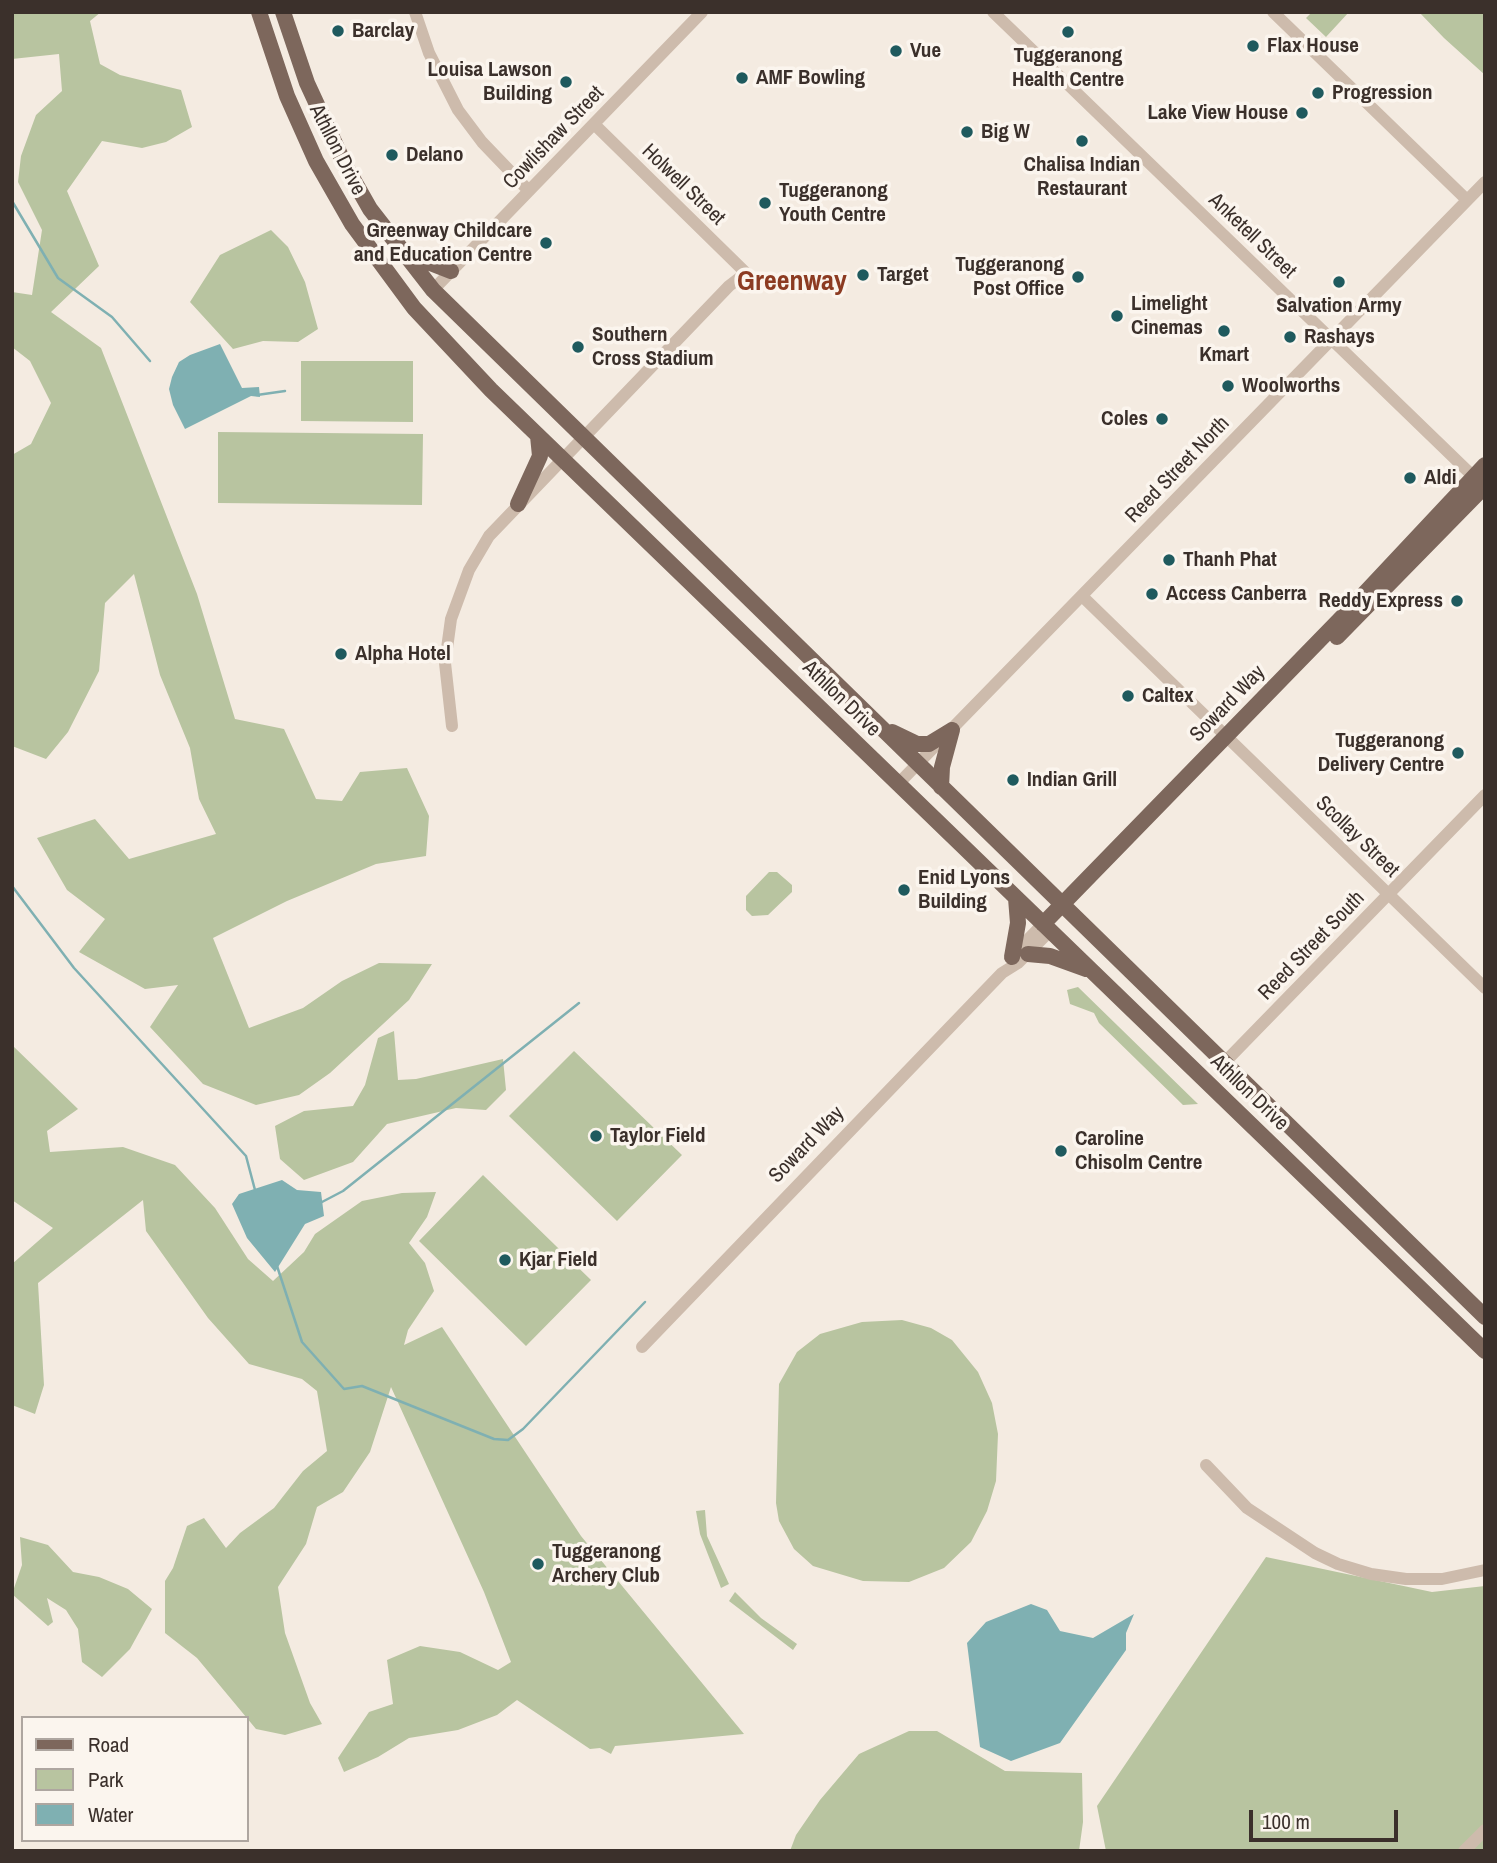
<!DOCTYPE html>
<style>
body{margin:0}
#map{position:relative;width:1497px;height:1863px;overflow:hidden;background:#f4ebe1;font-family:"Archivo Narrow",sans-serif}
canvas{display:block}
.frame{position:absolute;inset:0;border:14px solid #3b302b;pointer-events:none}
.legend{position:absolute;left:21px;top:1716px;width:228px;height:126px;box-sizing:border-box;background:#fbf5ee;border:2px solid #aea6a0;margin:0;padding:9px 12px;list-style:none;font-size:21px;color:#3b302b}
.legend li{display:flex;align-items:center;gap:14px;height:35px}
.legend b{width:35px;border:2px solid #aea6a0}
.scale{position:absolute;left:1249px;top:1810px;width:149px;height:32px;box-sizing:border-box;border:4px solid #3b302b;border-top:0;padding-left:9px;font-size:21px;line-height:24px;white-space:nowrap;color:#3b302b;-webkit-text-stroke:5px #fbf5ee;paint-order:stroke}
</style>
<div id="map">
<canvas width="1497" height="1863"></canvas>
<div class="frame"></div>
<ul class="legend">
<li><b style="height:9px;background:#7d675c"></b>Road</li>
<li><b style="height:19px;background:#b8c4a0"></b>Park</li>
<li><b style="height:19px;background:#7fb0b2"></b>Water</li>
</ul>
<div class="scale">100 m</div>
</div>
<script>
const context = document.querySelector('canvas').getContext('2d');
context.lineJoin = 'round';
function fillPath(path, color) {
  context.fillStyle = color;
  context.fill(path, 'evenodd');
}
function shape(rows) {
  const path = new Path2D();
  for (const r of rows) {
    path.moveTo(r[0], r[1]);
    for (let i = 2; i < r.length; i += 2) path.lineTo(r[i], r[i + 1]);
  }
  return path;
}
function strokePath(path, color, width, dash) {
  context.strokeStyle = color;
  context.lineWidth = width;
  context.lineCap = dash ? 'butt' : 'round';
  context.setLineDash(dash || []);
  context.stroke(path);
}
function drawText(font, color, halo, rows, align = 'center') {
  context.font = font + ' "Archivo Narrow",sans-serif';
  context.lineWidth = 7;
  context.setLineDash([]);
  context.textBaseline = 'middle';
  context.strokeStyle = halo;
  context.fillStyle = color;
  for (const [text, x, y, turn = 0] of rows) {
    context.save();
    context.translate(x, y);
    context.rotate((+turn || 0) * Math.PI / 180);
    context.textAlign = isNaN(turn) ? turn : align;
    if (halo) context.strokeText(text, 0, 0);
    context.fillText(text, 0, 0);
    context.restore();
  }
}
const green = shape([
 [12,12,101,12,90,21,100,64,120,75,181,90,192,127,166,142,142,148,102,141,67,191,99,266,51,312,101,348,197,594,235,719,284,729,316,799,342,801,360,772,407,768,429,816,426,856,376,864,287,901,213,938,249,1028,303,1008,342,981,379,963,432,964,409,1000,330,1073,299,1095,256,1105,203,1084,150,1027,178,985,145,989,79,952,105,919,67,890,37,838,95,819,129,859,216,834,199,799,190,748,160,675,134,574,105,603,99,671,68,732,46,759,12,746,12,455,31,444,51,403,30,361,12,347,12,292,32,295,42,230,18,182,21,156,36,115,62,91,59,54,12,59],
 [1312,12,1349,12,1326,37,1306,18],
 [1419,12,1485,12,1485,75,1444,38],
 [271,230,288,247,305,282,318,329,298,342,263,341,233,349,190,302,220,255],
 [301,361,413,361,413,422,301,421],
 [218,432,423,434,422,505,218,503],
 [769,872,777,872,792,885,792,892,768,915,752,916,746,910,746,896],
 [1078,987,1198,1104,1183,1105,1099,1023,1094,1013,1070,1004,1067,990],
 [394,1031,398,1080,416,1079,503,1059,506,1090,486,1110,456,1108,387,1124,353,1162,304,1180,280,1159,275,1126,304,1111,353,1106,365,1085,378,1038],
 [12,1045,78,1109,47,1131,50,1152,123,1147,175,1165,215,1208,248,1259,273,1281,304,1252,315,1234,362,1201,402,1193,436,1192,427,1217,409,1243,425,1263,434,1291,408,1330,404,1345,442,1327,581,1536,744,1734,615,1746,611,1754,600,1748,590,1749,517,1700,497,1715,458,1730,409,1738,378,1757,344,1772,338,1758,369,1712,393,1704,387,1660,420,1646,460,1652,498,1670,511,1662,484,1592,391,1387,370,1452,343,1492,317,1507,306,1544,278,1587,285,1633,310,1703,322,1724,285,1735,256,1729,197,1658,165,1633,165,1581,173,1568,187,1526,204,1518,226,1548,240,1533,274,1508,303,1471,327,1451,317,1391,302,1379,249,1364,208,1318,146,1231,143,1200,38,1283,44,1385,35,1414,12,1405,12,1264,53,1228,12,1200],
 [574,1051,682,1155,617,1221,509,1116],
 [483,1175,591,1280,526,1346,419,1241],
 [902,1320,931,1328,952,1340,978,1372,992,1403,998,1434,996,1481,987,1511,971,1542,944,1568,909,1582,863,1581,813,1566,794,1549,779,1521,776,1503,779,1384,797,1352,820,1334,862,1322],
 [705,1510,707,1536,729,1584,721,1588,700,1534,696,1511],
 [20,1537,48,1545,73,1572,99,1577,128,1589,152,1609,130,1649,102,1677,82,1662,78,1629,66,1610,47,1598,53,1622,48,1626,12,1594,22,1565],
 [1266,1557,1432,1592,1485,1586,1485,1851,1106,1851,1097,1806],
 [735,1592,761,1618,797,1644,793,1650,729,1601],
 [909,1731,937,1731,1005,1771,1082,1773,1083,1822,1079,1851,790,1851,796,1835,820,1800,859,1754]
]);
const water = shape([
 [220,344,242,388,259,387,260,397,251,396,185,429,173,405,169,389,172,377,179,362,190,355],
 [282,1180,297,1190,321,1192,324,1216,305,1224,275,1272,247,1238,232,1204,239,1194],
 [1031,1604,1047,1610,1060,1631,1093,1638,1134,1614,1126,1633,1126,1650,1060,1743,1011,1761,980,1747,967,1643,986,1622]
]);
const stream = shape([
 [12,201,58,278,112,317,150,361],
 [257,395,285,391],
 [12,886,74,968,246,1156,255,1190],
 [322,1202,343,1191,579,1003],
 [277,1266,302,1342,344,1389,362,1386,494,1439,508,1440,523,1429,645,1302]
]);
const minor = shape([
 [415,12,429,53,458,110,482,142,529,191],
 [993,12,1479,482],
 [1273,12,1467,200],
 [433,290,702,12],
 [1082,596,1485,988],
 [452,726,445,663,451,619,469,570,489,536,729,286,746,273,594,124],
 [898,784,1485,182],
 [1011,957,1043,924],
 [1224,1063,1485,795],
 [642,1347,1002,973,1018,963,1050,931],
 [1206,1465,1247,1508,1315,1553,1338,1564,1371,1574,1406,1579,1442,1579,1485,1570],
 [1464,1851,1485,1830]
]);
const major = shape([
 [259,12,287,96,316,161,352,224,414,308,491,390,1485,1351],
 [283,12,307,83,345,165,370,209,433,290,1485,1317],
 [405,253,451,271],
 [518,504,540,456,538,436],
 [1337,637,1485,486],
 [892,732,917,744,929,744,952,730],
 [941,787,942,767,952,730],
 [1043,924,1348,611,1485,465],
 [1028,954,1050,956,1086,969],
 [1012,957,1018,923,1016,898]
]);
const markers = [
 [338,31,7,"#1f5a5e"],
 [1068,32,7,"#1f5a5e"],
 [1253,46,7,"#1f5a5e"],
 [896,51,7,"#1f5a5e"],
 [742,78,7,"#1f5a5e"],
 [566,82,7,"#1f5a5e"],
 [1318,93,7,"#1f5a5e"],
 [1302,113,7,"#1f5a5e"],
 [967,132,7,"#1f5a5e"],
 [1082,141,7,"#1f5a5e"],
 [392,155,7,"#1f5a5e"],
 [765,203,7,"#1f5a5e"],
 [546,243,7,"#1f5a5e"],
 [863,275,7,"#1f5a5e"],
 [1078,277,7,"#1f5a5e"],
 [1339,282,7,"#1f5a5e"],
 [1117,316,7,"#1f5a5e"],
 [1224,331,7,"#1f5a5e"],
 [1290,337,7,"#1f5a5e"],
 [578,347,7,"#1f5a5e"],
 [1228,386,7,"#1f5a5e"],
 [1162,419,7,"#1f5a5e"],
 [1410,478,7,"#1f5a5e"],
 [1169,560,7,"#1f5a5e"],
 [1152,594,7,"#1f5a5e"],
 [1457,601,7,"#1f5a5e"],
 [341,654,7,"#1f5a5e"],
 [1128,696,7,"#1f5a5e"],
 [1458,753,7,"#1f5a5e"],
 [1013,780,7,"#1f5a5e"],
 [904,890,7,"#1f5a5e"],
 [596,1136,7,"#1f5a5e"],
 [1061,1151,7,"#1f5a5e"],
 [505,1260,7,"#1f5a5e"],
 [538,1564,7,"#1f5a5e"]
];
const poiNames = [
 ["Barclay",352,31],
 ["Flax House",1267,46],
 ["Vue",910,51],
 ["Tuggeranong",1068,56,"center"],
 ["Health Centre",1068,80,"center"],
 ["Louisa Lawson",552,70,"right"],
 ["Building",552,94,"right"],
 ["AMF Bowling",756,78],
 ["Progression",1332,93],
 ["Lake View House",1288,113,"right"],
 ["Big W",981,132],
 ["Delano",406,155],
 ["Chalisa Indian",1082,165,"center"],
 ["Restaurant",1082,189,"center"],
 ["Tuggeranong",779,191],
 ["Youth Centre",779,215],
 ["Greenway Childcare",532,231,"right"],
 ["and Education Centre",532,255,"right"],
 ["Tuggeranong",1064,265,"right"],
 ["Post Office",1064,289,"right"],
 ["Target",877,275],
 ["Limelight",1131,304],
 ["Cinemas",1131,328],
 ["Salvation Army",1339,306,"center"],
 ["Southern",592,335],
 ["Cross Stadium",592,359],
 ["Rashays",1304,337],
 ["Kmart",1224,355,"center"],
 ["Woolworths",1242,386],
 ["Coles",1148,419,"right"],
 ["Aldi",1424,478],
 ["Thanh Phat",1183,560],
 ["Access Canberra",1166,594],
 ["Reddy Express",1443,601,"right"],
 ["Alpha Hotel",355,654],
 ["Caltex",1142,696],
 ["Tuggeranong",1444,741,"right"],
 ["Delivery Centre",1444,765,"right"],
 ["Indian Grill",1027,780],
 ["Enid Lyons",918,878],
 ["Building",918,902],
 ["Taylor Field",610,1136],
 ["Caroline",1075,1139],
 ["Chisolm Centre",1075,1163],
 ["Kjar Field",519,1260],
 ["Tuggeranong",552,1552],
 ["Archery Club",552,1576]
];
const streetNames = [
 ["Cowlishaw Street",554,138,-46],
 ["Athllon Drive",337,150,63],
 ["Holwell Street",683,185,44],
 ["Anketell Street",1252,236,44],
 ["Reed Street North",1178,470,-46],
 ["Athllon Drive",841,699,44],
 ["Soward Way",1228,704,-46],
 ["Scollay Street",1357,837,44],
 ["Reed Street South",1312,946,-46],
 ["Athllon Drive",1249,1093,44],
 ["Soward Way",807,1145,-46]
];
const districtNames = [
 ["Greenway",792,282]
];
fillPath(green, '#b8c4a0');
fillPath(water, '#7fb0b2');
strokePath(stream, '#7fb0b2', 2.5);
strokePath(minor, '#cdbbac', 12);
strokePath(major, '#7d675c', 16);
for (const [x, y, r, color] of markers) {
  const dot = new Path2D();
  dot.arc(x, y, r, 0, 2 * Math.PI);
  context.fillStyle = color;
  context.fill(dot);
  strokePath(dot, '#fbf5ee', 2.5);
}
drawText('bold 21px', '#3b302b', '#fbf5ee', poiNames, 'left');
drawText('21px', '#3b302b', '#fbf5ee', streetNames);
drawText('bold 28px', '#8c3b22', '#fbf5ee', districtNames);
</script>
